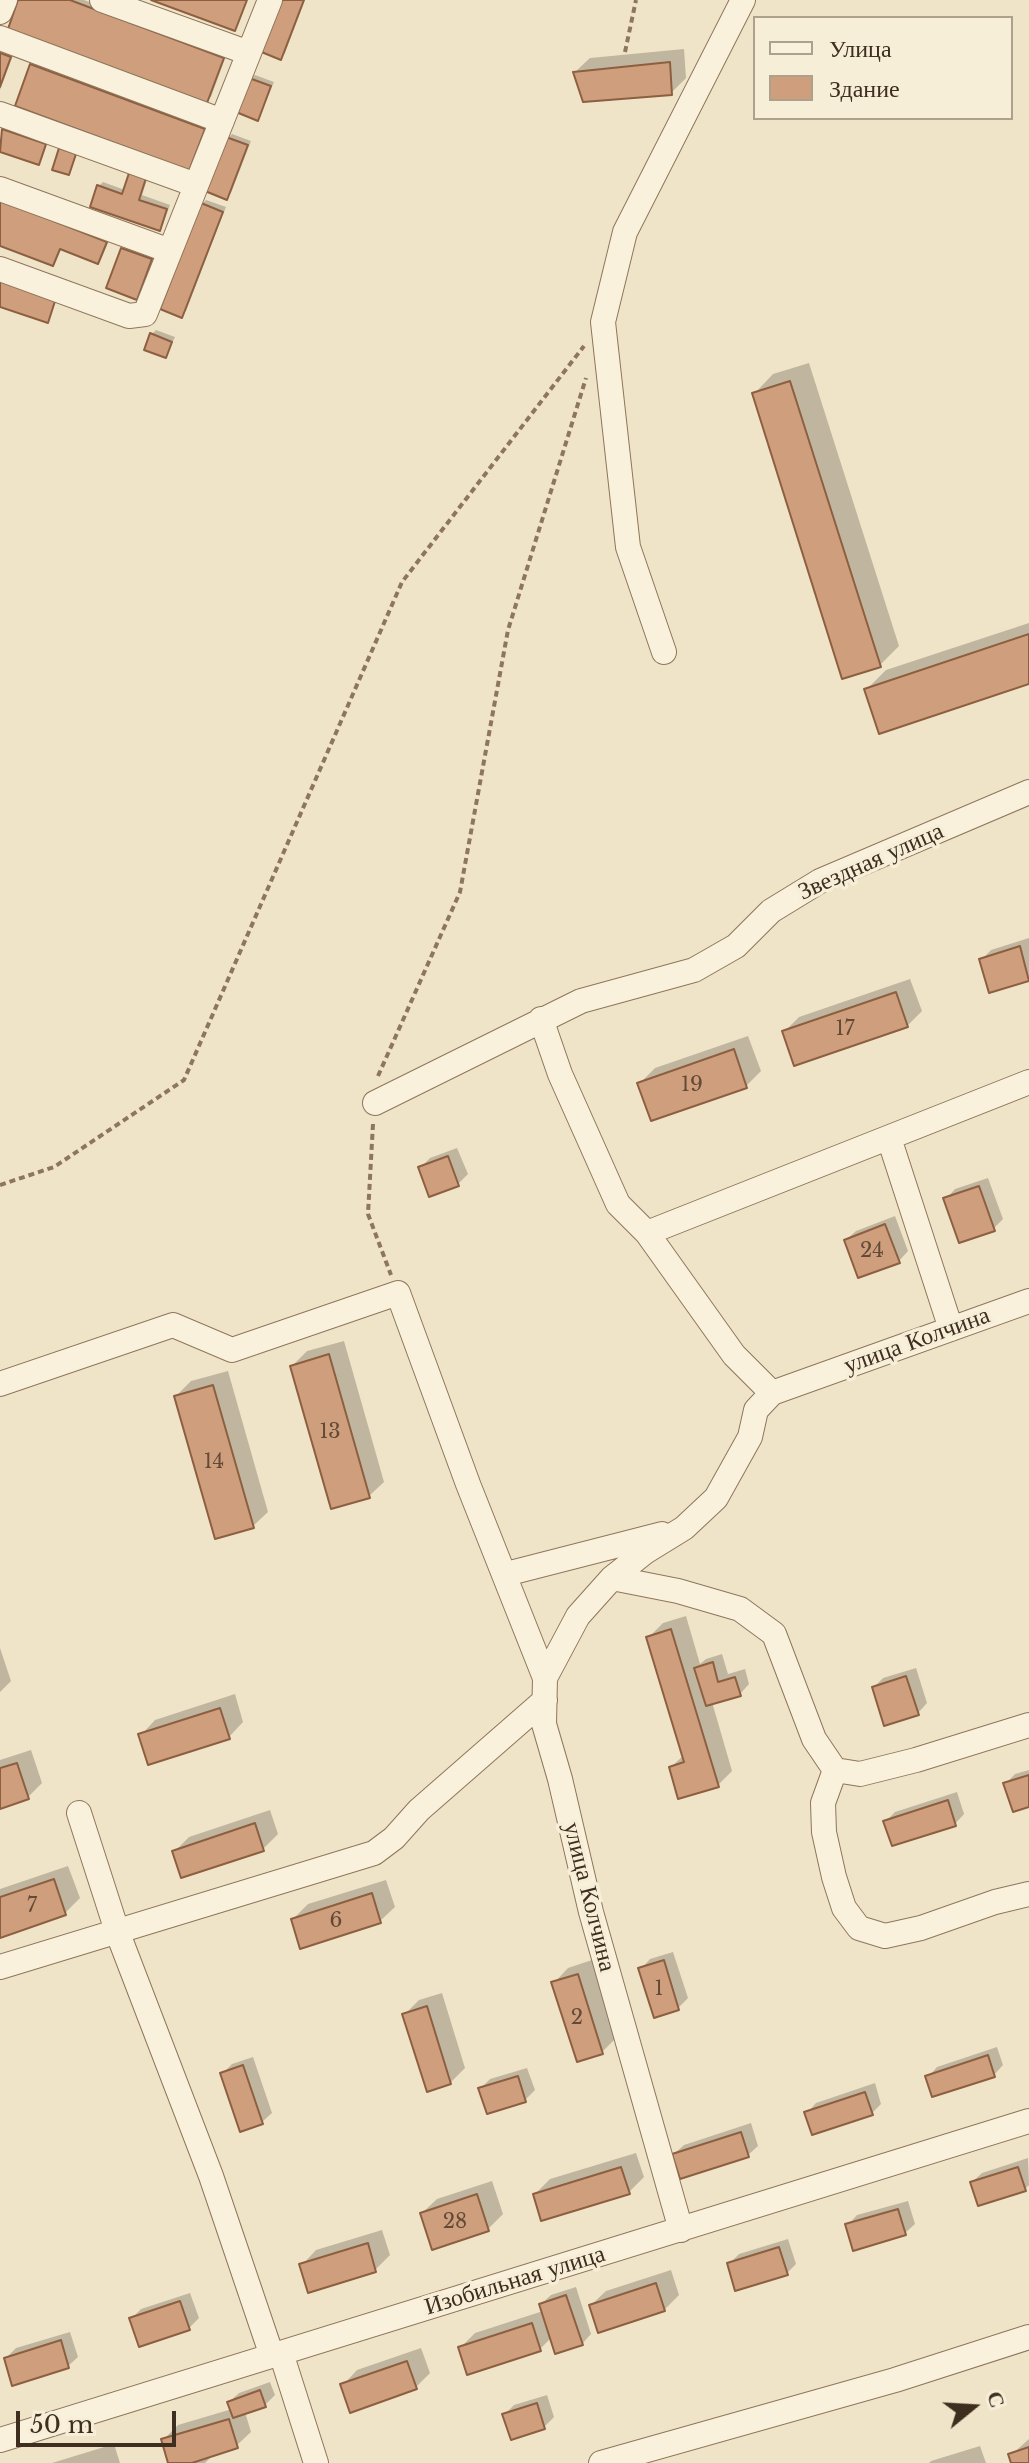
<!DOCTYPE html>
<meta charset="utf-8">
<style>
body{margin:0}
#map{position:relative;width:1029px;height:2463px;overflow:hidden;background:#f0e4c8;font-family:"Libre Baskerville",serif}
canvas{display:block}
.legend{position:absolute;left:753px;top:16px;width:260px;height:104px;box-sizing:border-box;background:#f7eed8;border:2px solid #ada18e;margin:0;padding:10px 14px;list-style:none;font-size:24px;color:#3d2e20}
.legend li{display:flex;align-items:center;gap:16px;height:40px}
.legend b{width:40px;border:2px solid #ada18e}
.north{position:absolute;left:933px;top:2367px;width:80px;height:80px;-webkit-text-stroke:6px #f7eed8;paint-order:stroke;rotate:72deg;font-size:22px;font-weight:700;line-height:32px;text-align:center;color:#3d2e20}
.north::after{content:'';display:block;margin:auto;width:28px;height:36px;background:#3d2e20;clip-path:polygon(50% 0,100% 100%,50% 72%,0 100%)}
.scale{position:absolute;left:16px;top:2411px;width:160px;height:36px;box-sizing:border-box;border:4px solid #3d2e20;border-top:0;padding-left:10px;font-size:24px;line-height:28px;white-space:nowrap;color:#3d2e20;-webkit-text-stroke:6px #f7eed8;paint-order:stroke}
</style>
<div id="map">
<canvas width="1029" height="2463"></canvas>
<ul class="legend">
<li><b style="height:10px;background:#faf1dc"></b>Улица</li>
<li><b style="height:22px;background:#cf9f7d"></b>Здание</li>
</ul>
<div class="north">С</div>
<div class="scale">50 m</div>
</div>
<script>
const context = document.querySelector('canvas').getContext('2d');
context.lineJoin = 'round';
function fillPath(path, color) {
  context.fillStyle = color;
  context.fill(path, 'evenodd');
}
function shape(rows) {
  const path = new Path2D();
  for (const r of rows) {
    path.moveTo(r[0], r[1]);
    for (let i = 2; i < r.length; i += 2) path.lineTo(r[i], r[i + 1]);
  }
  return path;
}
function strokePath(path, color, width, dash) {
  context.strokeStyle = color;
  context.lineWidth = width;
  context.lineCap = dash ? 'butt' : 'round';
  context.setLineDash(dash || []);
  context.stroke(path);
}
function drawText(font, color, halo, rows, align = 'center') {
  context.font = font + ' "Libre Baskerville",serif';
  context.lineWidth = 7;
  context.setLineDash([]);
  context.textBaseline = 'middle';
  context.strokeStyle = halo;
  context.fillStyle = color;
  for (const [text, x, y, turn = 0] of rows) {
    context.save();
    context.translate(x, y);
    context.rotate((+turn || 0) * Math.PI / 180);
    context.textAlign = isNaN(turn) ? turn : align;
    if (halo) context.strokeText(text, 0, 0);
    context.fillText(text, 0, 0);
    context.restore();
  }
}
const shadow = shape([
 [21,0,84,0,227,53,211,97,206,101],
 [281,0,305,0,285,53,280,58],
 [684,49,686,78,671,93,575,72,590,58],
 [0,51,14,53,0,90],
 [36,61,207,125,193,164,189,169,32,65],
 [255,75,274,82,261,114,257,118,250,79],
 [8,126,49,139,42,159,38,163,0,150,0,140],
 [232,134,251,141,231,193,227,197,228,138],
 [149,174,142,195,170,205,163,224,159,228,99,186,103,182,125,190],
 [0,199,110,237,102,257,98,262,61,248,52,264,0,244],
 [206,200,226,207,186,311,181,315,202,204],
 [127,244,155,255,141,293,136,298,122,249],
 [156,330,175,337,166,356,152,334],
 [809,363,899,646,880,665,754,394,773,374],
 [1029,623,1029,682,866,690,886,670],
 [1029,938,1029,979,991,991,981,960,991,950],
 [910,979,922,1011,907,1026,784,1032,799,1017],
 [748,1036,761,1071,746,1086,640,1083,655,1068],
 [457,1148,468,1174,458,1184,420,1168,430,1158],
 [988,1178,1003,1219,993,1229,946,1199,955,1189],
 [895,1216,908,1251,899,1261,846,1240,856,1231],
 [344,1341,384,1482,369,1496,292,1366,307,1351],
 [228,1371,268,1512,253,1526,176,1396,191,1381],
 [686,1616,700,1664,706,1659,722,1654,728,1674,745,1669,749,1684,740,1694,712,1702,732,1771,718,1785,671,1767,684,1755,649,1637,663,1623],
 [0,1648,11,1681,0,1692],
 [916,1668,927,1703,918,1713,874,1687,883,1678],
 [235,1694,243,1722,229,1737,141,1735,155,1720],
 [31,1750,42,1783,27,1798,0,1806,0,1760],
 [1029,1770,1029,1804,1005,1784,1015,1774],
 [957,1792,964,1814,955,1824,886,1821,895,1812],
 [270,1810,278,1834,263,1849,174,1852,189,1837],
 [68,1866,80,1898,65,1913,0,1935,0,1889],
 [386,1880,395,1907,380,1921,293,1919,308,1904],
 [673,1952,688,1998,678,2008,641,1969,650,1959],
 [592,1960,617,2037,602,2052,554,1983,568,1968],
 [442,1993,465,2068,450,2083,404,2015,419,2000],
 [997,2047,1003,2065,994,2075,928,2077,937,2067],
 [253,2057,272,2113,262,2122,222,2074,232,2064],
 [527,2068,535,2090,525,2100,480,2089,490,2079],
 [875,2083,881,2104,872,2113,807,2113,816,2103],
 [751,2123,758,2146,748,2155,674,2154,684,2145],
 [636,2153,644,2177,629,2192,535,2194,550,2179],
 [1028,2158,1029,2185,1025,2189,972,2182,982,2173],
 [492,2181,503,2214,488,2229,422,2213,437,2199],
 [908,2201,915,2224,905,2233,848,2225,857,2215],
 [382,2230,390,2255,375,2270,302,2265,316,2250],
 [788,2239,796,2264,787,2273,729,2264,739,2254],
 [671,2270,679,2295,664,2310,591,2305,606,2291],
 [576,2287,591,2334,582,2344,552,2337,540,2349,460,2348,475,2333,543,2311,541,2304,551,2295],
 [190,2293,199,2318,189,2328,131,2319,141,2309],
 [70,2332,78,2357,68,2366,6,2358,16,2348],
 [421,2348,430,2373,415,2388,343,2385,357,2370],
 [270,2382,275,2395,265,2405,245,2412,251,2432,236,2446,209,2455,210,2458,205,2463,170,2463,163,2440,178,2425,232,2409,229,2402,239,2393],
 [547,2395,554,2417,544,2427,504,2415,514,2405],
 [1029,2439,1029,2463,1013,2463,1011,2455],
 [114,2444,120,2463,52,2463],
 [980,2446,986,2463,929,2463,931,2461]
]);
const building = shape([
 [18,0,70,0,224,58,207,103,8,29,18,0],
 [151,0,247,0,235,31,151,0],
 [279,0,304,0,281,60,259,51,279,0],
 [0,53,11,57,0,87,0,53],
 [670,62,672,95,583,102,573,72,670,62],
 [30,64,205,129,189,171,15,106,30,64],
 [249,78,271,86,258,121,236,112,249,78],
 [2,129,46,144,39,165,0,152,2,129],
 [226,137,248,145,227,200,205,191,226,137],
 [59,148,76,154,69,175,52,170,59,148],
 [129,173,146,178,139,200,167,209,160,231,90,207,97,185,122,194,129,173],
 [0,200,107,242,98,264,60,249,53,266,0,246,0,200],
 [201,203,223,212,182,318,160,309,201,203],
 [121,248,152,259,137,300,106,288,121,248],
 [0,280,56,298,48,323,0,307,0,280],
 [150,333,172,342,166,358,144,350,150,333],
 [790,381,881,667,842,679,752,393,790,381],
 [1029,634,1029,684,879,734,864,689,1029,634],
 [1020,946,1029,981,989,993,979,959,1020,946],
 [896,992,908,1027,794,1066,782,1031,896,992],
 [734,1049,747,1088,651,1121,637,1083,734,1049],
 [448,1156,459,1186,429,1197,418,1167,448,1156],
 [979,1186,995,1231,959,1243,943,1198,979,1186],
 [885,1224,900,1263,858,1278,844,1240,885,1224],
 [329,1354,370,1498,331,1509,290,1366,329,1354],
 [213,1385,254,1528,215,1539,174,1396,213,1385],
 [671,1629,719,1787,678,1799,669,1767,684,1762,646,1637,671,1629],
 [713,1662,718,1682,735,1677,741,1696,706,1706,694,1668,713,1662],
 [906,1676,919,1715,884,1726,872,1687,906,1676],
 [220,1708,230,1739,148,1765,138,1734,220,1708],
 [17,1763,29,1799,0,1809,0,1768,17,1763],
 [1029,1775,1029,1807,1013,1812,1003,1783,1029,1775],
 [948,1800,956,1826,892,1846,883,1821,948,1800],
 [255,1823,264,1851,181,1878,172,1851,255,1823],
 [54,1879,66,1915,0,1938,0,1897,54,1879],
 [372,1893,381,1923,300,1949,291,1919,372,1893],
 [664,1960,679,2010,654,2018,638,1968,664,1960],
 [578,1974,603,2054,577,2062,551,1982,578,1974],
 [427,2006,451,2084,427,2092,402,2014,427,2006],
 [988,2055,995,2077,932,2097,925,2076,988,2055],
 [243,2065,263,2124,240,2132,220,2073,243,2065],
 [518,2076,526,2102,487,2114,478,2088,518,2076],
 [865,2092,873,2115,812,2135,804,2112,865,2092],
 [741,2132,749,2157,680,2179,672,2154,741,2132],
 [621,2167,630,2194,541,2221,533,2194,621,2167],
 [1018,2167,1026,2191,978,2206,970,2182,1018,2167],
 [477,2194,489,2231,432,2250,420,2213,477,2194],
 [898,2209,906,2235,853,2251,845,2224,898,2209],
 [368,2243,376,2272,308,2293,299,2264,368,2243],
 [779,2247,788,2275,735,2291,727,2263,779,2247],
 [656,2283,665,2311,598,2333,589,2305,656,2283],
 [566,2295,583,2345,555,2354,539,2304,566,2295],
 [180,2301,190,2330,139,2347,129,2318,180,2301],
 [532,2323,541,2351,467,2375,458,2347,532,2323],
 [61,2340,69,2368,12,2386,4,2358,61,2340],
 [407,2361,417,2389,350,2413,340,2384,407,2361],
 [260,2390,266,2407,233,2418,227,2402,260,2390],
 [537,2403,545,2429,511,2440,502,2414,537,2403],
 [229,2419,238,2448,192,2463,168,2463,161,2439,229,2419],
 [1029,2447,1029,2463,1011,2463,1008,2454,1029,2447]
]);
const path = shape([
 [625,52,636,0],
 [378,1076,460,892,508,630,586,378],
 [373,1124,368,1214,391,1275],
 [0,1185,54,1167,184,1080,402,582,584,346]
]);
const minor = shape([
 [102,0,249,53],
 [0,12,5,0],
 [0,38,222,121],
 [0,114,196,185],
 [0,189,170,251],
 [0,269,129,316,145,314,270,0],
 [664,652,628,547,603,322,625,232,743,0],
 [541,1019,560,1074,618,1204,647,1233,734,1355,772,1393],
 [375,1103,581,1001,694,970,736,946,771,911,820,881,1029,792],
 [889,1138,951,1329],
 [647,1233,1029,1082],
 [0,1384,173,1325,232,1350,398,1293,468,1484,545,1678],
 [506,1574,662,1534],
 [612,1578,678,1591,740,1609,774,1634,814,1739,835,1770,860,1774,916,1760,1029,1725],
 [835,1770,823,1803,824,1832,834,1877,844,1908,859,1928,885,1936,921,1928,995,1902,1029,1894],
 [79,1813,117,1931,211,2176,272,2356],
 [0,1967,374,1853,394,1838,419,1810,545,1700],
 [681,2230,591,1912,560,1779,544,1724,545,1678,578,1616,612,1578,645,1552,684,1528,716,1498,750,1437,756,1410,772,1393,1029,1301],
 [281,2353,316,2463],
 [0,2440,1029,2121],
 [601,2463,895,2380,1029,2337]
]);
const numberNames = [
 ["17",845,1029],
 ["19",692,1085],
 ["24",872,1251],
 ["13",330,1432],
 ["14",214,1462],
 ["7",32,1906],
 ["6",336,1921],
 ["1",659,1989],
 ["2",577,2018],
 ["28",455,2222]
];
const streetNames = [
 ["Звездная улица",871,862,-24],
 ["улица Колчина",917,1341,-20],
 ["улица Колчина",589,1897,76],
 ["Изобильная улица",515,2281,-17]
];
fillPath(shadow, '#0003');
fillPath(building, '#cf9f7d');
strokePath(building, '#8d5f41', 2);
strokePath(minor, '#8d765c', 26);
strokePath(path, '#8d765c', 4, [6, 4]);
strokePath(minor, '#faf1dc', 24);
drawText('20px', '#624a37', null, numberNames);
drawText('24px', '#3d2e20', '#f7eed8', streetNames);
</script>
